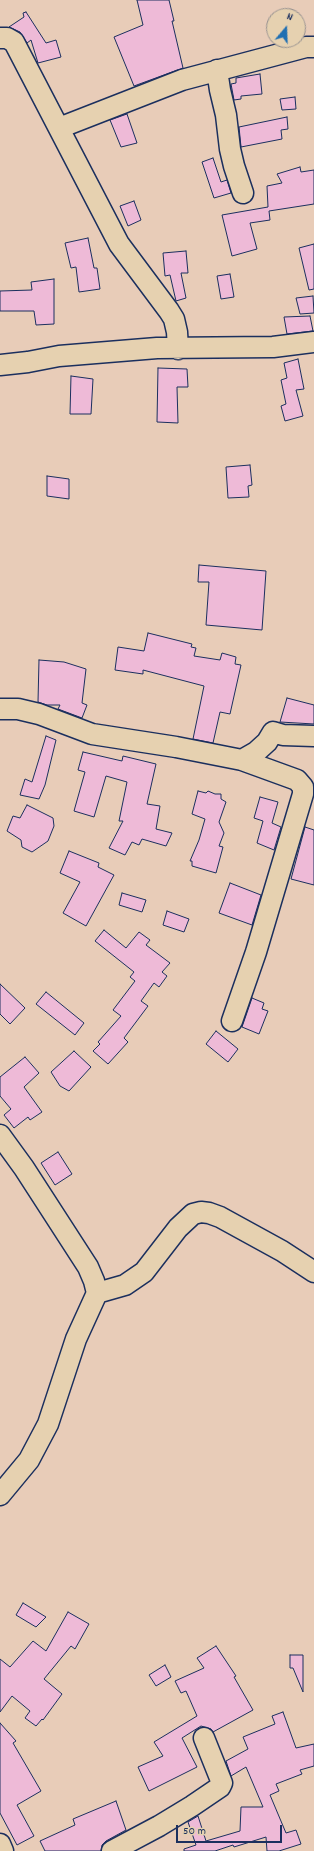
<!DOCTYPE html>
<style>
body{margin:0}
#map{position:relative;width:314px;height:1851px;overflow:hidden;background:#e8ccb8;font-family:Dekko,sans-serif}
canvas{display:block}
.north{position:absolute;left:266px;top:8px;width:40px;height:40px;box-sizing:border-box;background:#e6d1b0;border:1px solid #95908f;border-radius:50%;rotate:19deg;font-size:11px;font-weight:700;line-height:16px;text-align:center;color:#1b2f5e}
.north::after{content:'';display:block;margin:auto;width:14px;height:18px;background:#1f6fb2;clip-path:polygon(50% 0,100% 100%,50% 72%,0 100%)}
.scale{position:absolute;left:176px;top:1825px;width:106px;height:18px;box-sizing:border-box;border:2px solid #1b2f5e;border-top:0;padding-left:5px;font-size:12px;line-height:14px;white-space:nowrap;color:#1b2f5e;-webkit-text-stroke:3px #e6d1b0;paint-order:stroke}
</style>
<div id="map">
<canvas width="314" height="1851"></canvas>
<div class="north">N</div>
<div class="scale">50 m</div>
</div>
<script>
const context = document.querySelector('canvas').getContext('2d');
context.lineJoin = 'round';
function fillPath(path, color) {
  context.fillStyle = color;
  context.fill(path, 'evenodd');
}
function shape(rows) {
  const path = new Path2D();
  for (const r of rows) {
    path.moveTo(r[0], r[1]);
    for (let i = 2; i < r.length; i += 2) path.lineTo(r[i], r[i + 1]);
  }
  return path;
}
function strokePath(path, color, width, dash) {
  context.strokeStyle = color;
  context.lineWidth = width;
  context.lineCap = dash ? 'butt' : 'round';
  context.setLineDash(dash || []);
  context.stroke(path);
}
const building = shape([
 [137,0,169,0,174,21,172,21,183,68,134,86,114,37,143,25,137,0],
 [26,12,46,43,56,40,61,57,38,63,31,40,27,43,20,32,9,27,24,17,23,13,26,12],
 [260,74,262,94,241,96,241,99,234,100,231,84,236,83,236,78,260,74],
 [295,97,296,109,282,110,280,99,295,97],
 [127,114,137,143,121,147,110,120,127,114],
 [287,117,288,129,281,130,282,139,241,147,239,127,287,117],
 [213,158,221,182,227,180,231,193,214,198,202,162,213,158],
 [300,167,301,172,314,170,314,204,269,211,270,220,250,223,257,249,232,256,222,215,268,207,267,186,282,183,277,174,300,167],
 [134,201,141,220,128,226,120,206,134,201],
 [88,238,94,268,97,268,100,289,79,292,76,267,71,268,65,243,88,238],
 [314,244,314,289,309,290,299,248,314,244],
 [186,251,188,273,181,273,186,298,176,301,170,275,165,276,163,253,186,251],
 [230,274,234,297,221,299,217,276,230,274],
 [54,279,54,324,36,325,34,311,0,311,0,291,32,290,31,282,54,279],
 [313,296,314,313,300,314,296,298,313,296],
 [310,316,313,331,287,334,284,317,310,316],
 [298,359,304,389,296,390,303,416,285,421,281,406,286,404,281,380,287,378,284,363,298,359],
 [158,368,187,369,188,387,177,387,178,423,157,422,158,368],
 [71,376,93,379,91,414,70,414,71,376],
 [250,465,252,485,248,486,249,497,228,498,226,467,250,465],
 [47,476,69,479,69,499,47,496,47,476],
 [199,565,266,571,262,630,206,625,209,582,198,582,199,565],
 [148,633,192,644,191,647,196,648,194,656,220,660,222,653,236,657,235,664,241,665,230,714,220,712,213,743,193,739,204,686,143,670,143,674,115,670,118,647,144,651,148,633],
 [39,660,64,662,86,669,82,703,87,705,82,718,58,709,60,705,47,705,38,702,39,660],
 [287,698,314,705,314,724,280,722,287,698],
 [46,736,56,740,45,785,39,799,20,795,25,779,32,782,46,736],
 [83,752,122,761,123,756,156,764,147,804,160,806,156,829,172,833,166,846,142,839,139,845,132,842,125,855,109,848,123,821,119,821,127,782,106,776,94,817,74,811,85,772,78,770,83,752],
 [198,791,206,793,208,791,215,794,221,794,221,799,226,802,219,822,224,833,219,846,223,847,216,873,192,866,192,861,190,861,199,840,205,819,192,814,198,791],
 [260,797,278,802,272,823,281,827,274,850,257,843,263,821,254,818,260,797],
 [27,805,53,818,54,826,48,841,32,852,22,847,21,840,7,831,13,816,20,818,27,805],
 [305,827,314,830,314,885,291,879,305,827],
 [69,851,99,863,98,867,114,875,86,926,63,913,80,882,60,873,69,851],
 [230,883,261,895,252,925,219,913,230,883],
 [122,893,146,900,142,912,119,905,122,893],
 [167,911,189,919,184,932,163,925,167,911],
 [104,930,126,948,139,932,150,940,146,945,170,963,162,972,167,976,159,987,154,983,141,1001,148,1006,124,1038,128,1042,108,1064,93,1051,100,1044,98,1042,121,1016,113,1010,135,981,130,977,134,972,95,941,104,930],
 [0,984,25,1008,10,1024,0,1014,0,984],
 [46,992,84,1023,75,1035,36,1004,46,992],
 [252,998,264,1003,262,1009,268,1011,259,1034,242,1027,252,998],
 [216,1031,238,1049,228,1062,206,1044,216,1031],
 [74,1051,91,1067,69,1091,60,1086,51,1072,74,1051],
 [25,1057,39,1073,24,1087,42,1112,30,1120,28,1117,14,1128,4,1115,11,1109,0,1096,0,1077,25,1057],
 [58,1152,72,1174,55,1185,41,1163,58,1152],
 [23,1603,46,1617,36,1627,16,1615,23,1603],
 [68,1612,89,1624,75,1649,71,1646,44,1679,62,1694,43,1720,42,1719,36,1726,25,1718,30,1711,12,1696,0,1712,0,1659,10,1667,33,1641,46,1651,68,1612],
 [216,1646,236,1676,234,1677,253,1710,213,1732,211,1729,201,1726,182,1738,197,1767,149,1791,138,1767,163,1756,154,1742,197,1716,186,1691,181,1693,175,1681,204,1668,197,1658,216,1646],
 [290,1655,303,1655,303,1692,293,1668,290,1668,290,1655],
 [165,1665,171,1677,156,1686,149,1675,165,1665],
 [283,1712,296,1748,314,1744,314,1766,300,1770,302,1774,276,1784,279,1791,270,1795,286,1833,296,1830,301,1844,279,1851,267,1851,266,1837,234,1847,233,1845,215,1851,184,1851,184,1849,196,1845,188,1822,198,1816,206,1841,240,1831,241,1807,263,1807,246,1767,231,1776,226,1761,248,1749,243,1737,275,1724,272,1716,283,1712],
 [0,1723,16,1741,13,1743,41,1791,17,1805,34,1836,17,1845,0,1813,0,1723],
 [116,1801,126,1830,106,1841,102,1845,101,1851,45,1851,40,1841,75,1825,73,1819,116,1801]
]);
const minor = shape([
 [0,38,7,38,14,42,119,244,169,311,174,319,177,332,178,349],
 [217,70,220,90,226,115,230,149,234,166,243,193],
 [59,128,182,80,306,47,314,47],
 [0,365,28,362,59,356,157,348,273,347,314,342],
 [0,709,18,709,39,714,92,734,176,747,242,760,256,752,267,742,273,732,283,735,314,736],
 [232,1021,256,952,303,794,303,787,297,780,242,760],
 [0,1135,24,1168,88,1267,94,1281,97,1293,76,1339,48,1424,29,1460,0,1495],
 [97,1293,125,1285,144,1272,178,1228,193,1214,201,1212,209,1213,220,1217,282,1251,314,1272],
 [0,1844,3,1851],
 [112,1851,159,1826,192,1806,220,1787,222,1783,204,1738]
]);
fillPath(building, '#eebad7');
strokePath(building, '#1b2f5e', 1);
strokePath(minor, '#1b2f5e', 23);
strokePath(minor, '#e6d1b0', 20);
</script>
